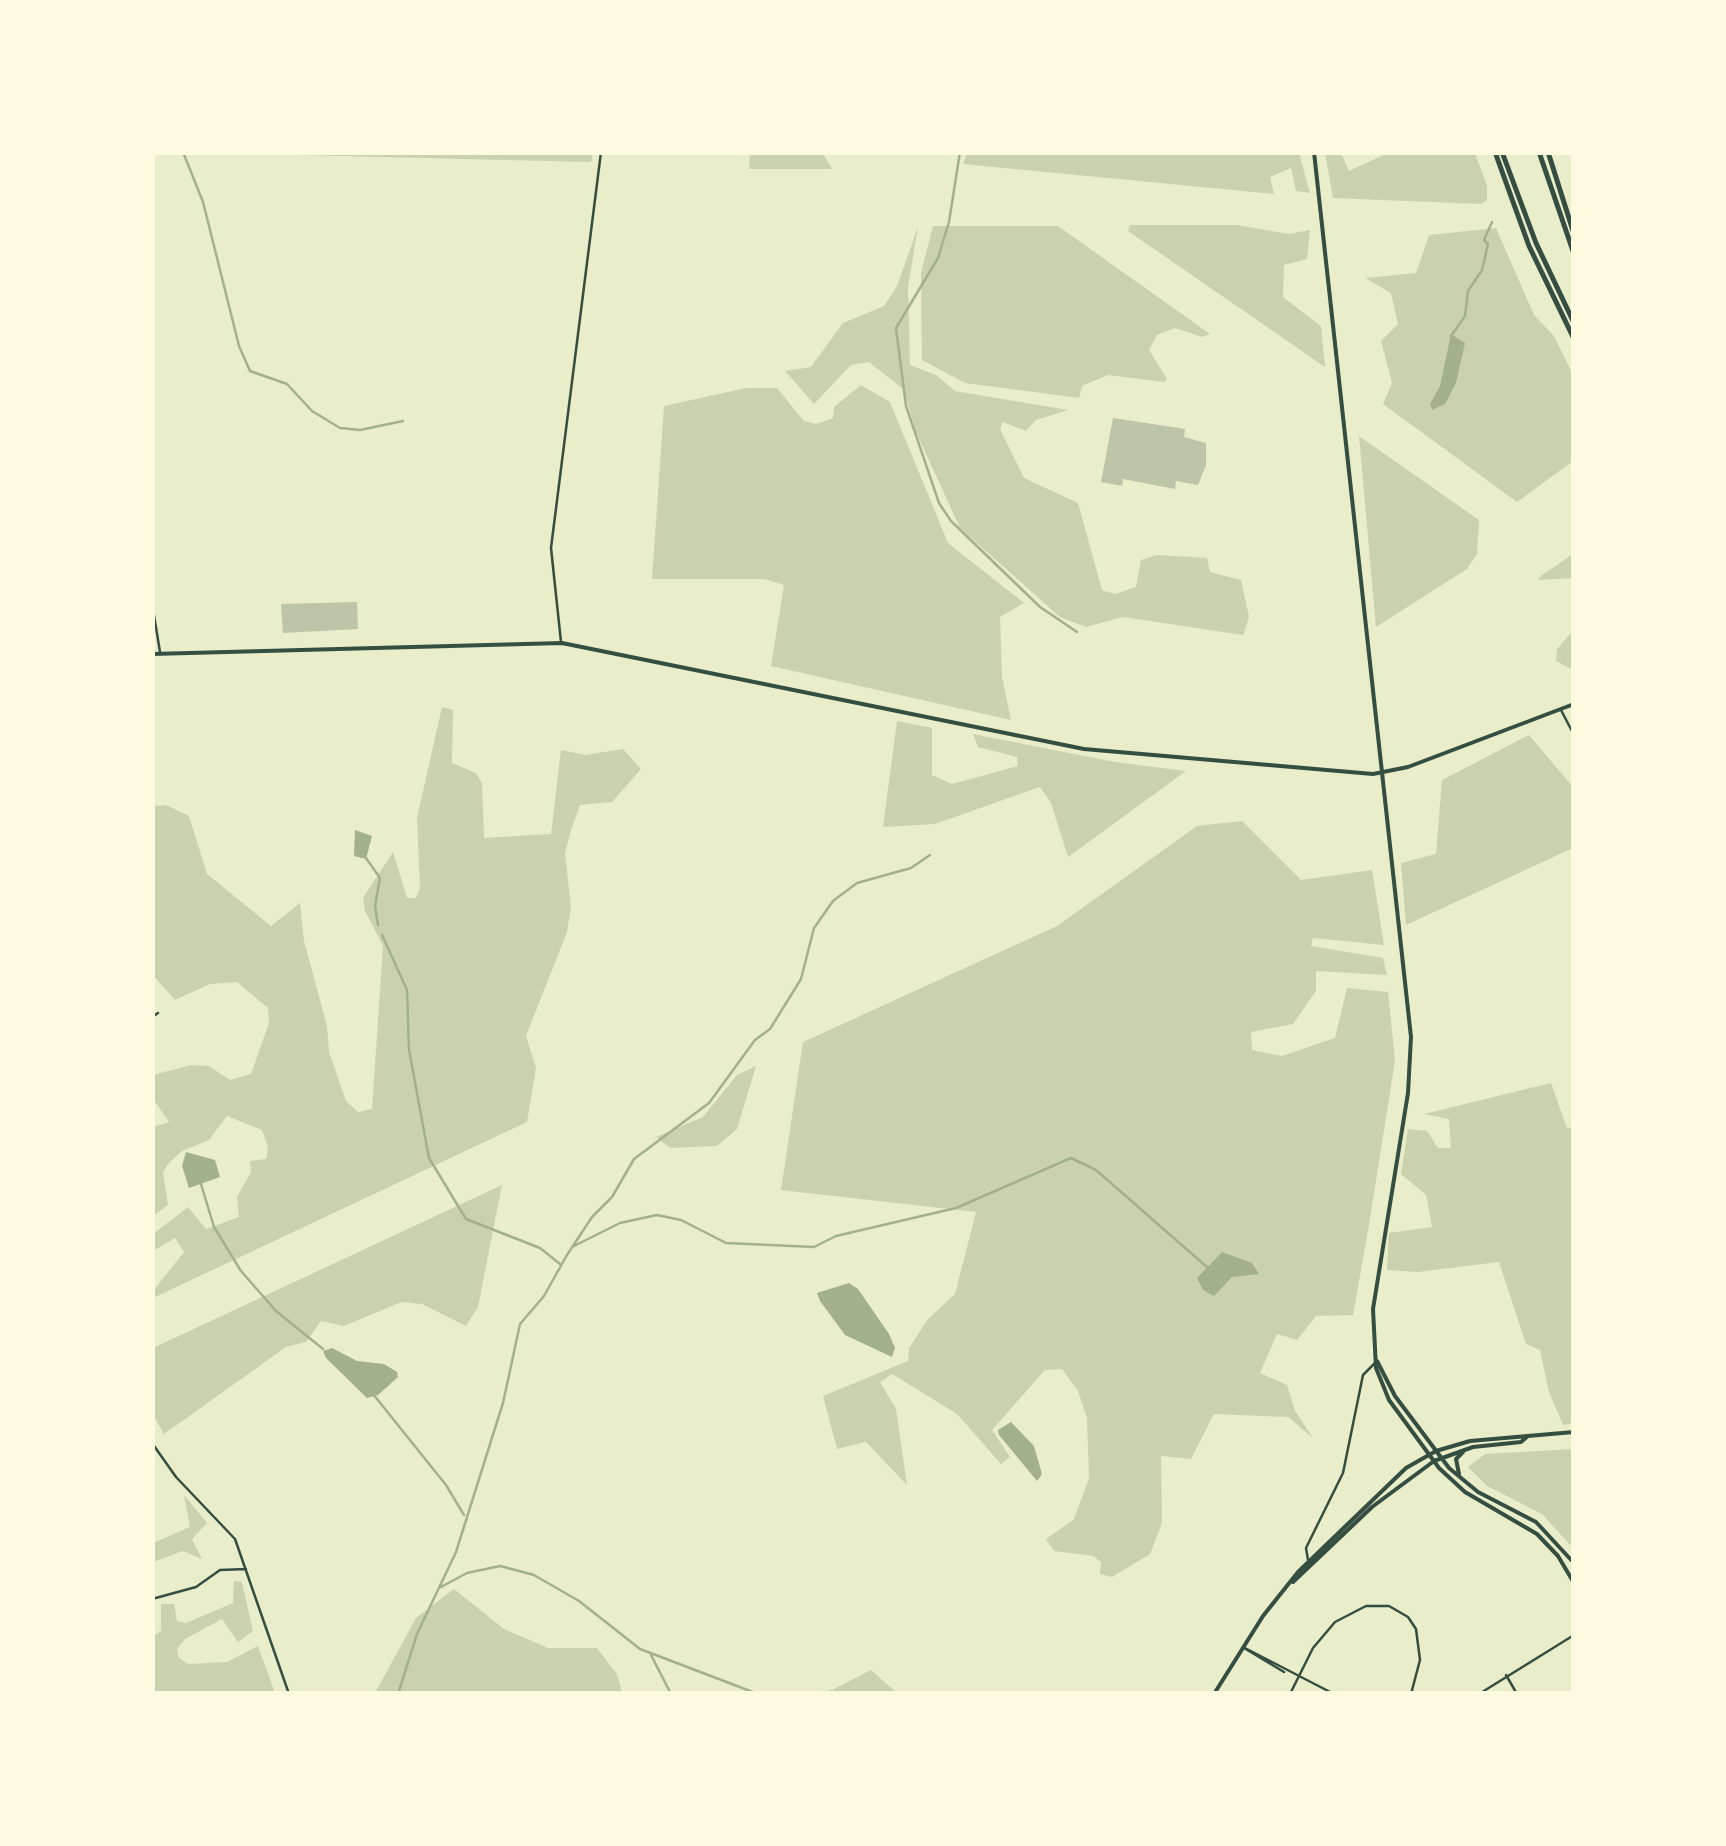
<!DOCTYPE html>
<style>
body{margin:0}
#map{position:relative;width:1726px;height:1846px;overflow:hidden;background:#e9edc9;font-family:"PT Sans Narrow",sans-serif}
canvas{display:block}
.frame{position:absolute;inset:0;border:155px solid #fefae0;pointer-events:none}
</style>
<div id="map">
<canvas width="1726" height="1846"></canvas>
<div class="frame"></div>
</div>
<script>
const context = document.querySelector('canvas').getContext('2d');
context.lineJoin = 'round';
function fillPath(path, color) {
  context.fillStyle = color;
  context.fill(path, 'evenodd');
}
function shape(rows) {
  const path = new Path2D();
  for (const r of rows) {
    path.moveTo(r[0], r[1]);
    for (let i = 2; i < r.length; i += 2) path.lineTo(r[i], r[i + 1]);
  }
  return path;
}
function strokePath(path, color, width, dash) {
  context.strokeStyle = color;
  context.lineWidth = width;
  context.lineCap = dash ? 'butt' : 'round';
  context.setLineDash(dash || []);
  context.stroke(path);
}
const green = shape([
 [822,152,832,169,749,169,750,153],
 [213,153,593,152,593,153,591,162],
 [967,153,1299,153,1310,193,1296,191,1291,168,1270,177,1274,194,963,164],
 [1325,153,1341,153,1349,171,1388,153,1475,153,1487,186,1487,200,1481,204,1333,198],
 [1130,225,1237,225,1289,234,1310,230,1307,259,1284,265,1283,297,1321,326,1325,367,1128,231],
 [933,226,1058,226,1210,334,1202,337,1175,328,1157,335,1149,350,1167,379,1164,382,1108,375,1082,386,1079,398,965,383,922,360,921,273],
 [918,227,908,287,910,365,936,375,955,391,1068,410,1036,420,1026,431,1003,422,1000,429,1024,478,1078,503,1102,590,1115,594,1136,587,1141,560,1157,555,1207,558,1210,572,1241,580,1249,617,1243,635,1123,617,1086,627,1060,617,960,528,916,432,903,389,869,362,851,365,814,404,785,371,811,367,843,323,884,306,897,286],
 [1496,228,1534,315,1554,336,1573,375,1573,461,1517,502,1383,404,1392,383,1381,341,1398,324,1391,293,1365,278,1416,273,1429,235],
 [861,385,890,402,948,543,1024,603,1000,617,1002,677,1011,720,771,666,784,585,765,579,652,579,664,406,746,388,777,388,804,421,816,424,833,418,834,407],
 [1359,436,1479,520,1477,554,1467,569,1376,627],
 [1573,554,1573,578,1538,580,1542,575],
 [1573,631,1573,670,1556,661,1557,649],
 [442,707,453,710,452,763,476,773,482,783,484,838,551,834,561,750,585,755,623,749,641,769,612,802,580,805,571,830,565,853,571,907,567,932,526,1036,536,1068,527,1122,153,1298,153,1291,184,1252,175,1238,153,1251,153,1234,188,1207,206,1229,239,1217,237,1197,251,1172,250,1161,266,1159,268,1147,262,1130,227,1116,209,1140,182,1151,169,1163,163,1172,168,1205,153,1216,153,1127,169,1122,153,1099,153,1075,191,1065,209,1066,230,1080,251,1074,269,1023,268,1008,237,982,210,984,175,1000,153,975,153,806,166,805,189,816,207,874,271,926,300,903,304,941,327,1026,329,1052,346,1101,358,1112,372,1109,383,946,365,911,363,898,393,852,407,898,416,898,420,888,417,818],
 [897,721,932,728,932,775,952,784,1018,766,1017,757,978,747,973,734,1115,762,1186,771,1068,857,1051,803,1040,787,935,824,883,827],
 [1529,735,1573,787,1573,848,1406,925,1401,863,1436,854,1442,780],
 [1242,821,1301,880,1372,870,1384,945,1313,938,1311,946,1383,958,1387,975,1316,971,1316,991,1293,1024,1251,1032,1252,1050,1282,1056,1335,1038,1347,988,1388,992,1395,1061,1368,1231,1353,1315,1316,1316,1297,1340,1277,1334,1260,1373,1287,1385,1295,1411,1313,1438,1288,1417,1214,1414,1191,1459,1161,1456,1162,1523,1150,1554,1112,1577,1100,1574,1101,1562,1093,1556,1054,1551,1046,1539,1074,1519,1089,1478,1087,1418,1078,1391,1062,1369,1045,1370,992,1430,1010,1457,1001,1464,957,1414,892,1374,880,1382,896,1409,907,1485,866,1442,837,1449,823,1396,908,1361,909,1348,928,1319,955,1294,976,1212,781,1190,803,1042,1057,926,1197,826],
 [756,1066,737,1129,717,1146,670,1148,656,1137,703,1117,737,1075],
 [1551,1083,1567,1128,1574,1127,1574,1423,1563,1425,1549,1392,1540,1350,1526,1344,1499,1262,1418,1272,1387,1270,1389,1233,1432,1227,1426,1195,1401,1174,1408,1129,1427,1131,1438,1148,1451,1148,1449,1119,1424,1114],
 [502,1185,478,1307,466,1326,422,1304,401,1302,344,1326,321,1321,306,1342,286,1347,164,1434,153,1415,153,1348],
 [1573,1449,1573,1548,1542,1514,1487,1486,1468,1467,1485,1454],
 [184,1495,207,1523,192,1539,202,1559,183,1551,153,1562,153,1543,190,1527],
 [234,1581,242,1582,253,1631,238,1642,222,1619,185,1639,177,1649,179,1658,188,1664,227,1662,258,1646,275,1693,153,1693,153,1636,161,1631,161,1604,174,1604,177,1621,186,1623,233,1603],
 [454,1589,504,1629,548,1648,597,1648,617,1674,622,1693,375,1693,416,1618],
 [871,1670,897,1693,819,1693,834,1689]
]);
const water = shape([
 [1451,334,1465,343,1456,383,1445,404,1432,410,1430,404,1440,386],
 [355,830,372,836,366,859,354,856],
 [186,1152,215,1160,220,1177,189,1188,182,1166],
 [1222,1252,1252,1263,1259,1274,1232,1277,1214,1296,1203,1290,1197,1278],
 [849,1283,858,1289,889,1334,895,1348,892,1357,845,1335,820,1301,817,1293],
 [332,1348,357,1361,384,1364,397,1372,398,1377,378,1395,367,1398,326,1358,323,1351],
 [1011,1422,1034,1446,1042,1474,1037,1481,999,1435,998,1430]
]);
const stream = shape([
 [183,152,203,202,239,346,250,371,287,384,312,411,340,428,360,430,403,421],
 [960,152,949,222,938,258,896,328,906,406,939,503,951,521,1040,607,1077,632],
 [1451,336,1465,316,1468,291,1482,270,1488,244,1484,240,1492,222],
 [366,858,380,878,375,906,378,925],
 [382,935,407,990,409,1050,429,1158,466,1219,540,1248,560,1264],
 [201,1184,214,1227,241,1271,276,1311,323,1349],
 [574,1246,620,1223,657,1215,681,1220,726,1243,814,1247,836,1236,956,1208,1071,1158,1096,1170,1208,1268],
 [373,1394,446,1485,464,1515],
 [441,1587,467,1573,500,1566,534,1575,579,1601,640,1649,758,1694],
 [651,1655,671,1694],
 [398,1694,417,1634,456,1552,503,1403,520,1324,544,1296,567,1255,592,1217,612,1197,634,1159,709,1103,755,1040,770,1029,801,979,814,928,833,901,857,883,911,868,930,855]
]);
const building = shape([
 [1113,418,1185,429,1184,437,1206,443,1206,465,1198,485,1176,481,1175,489,1123,479,1122,486,1101,482],
 [357,602,358,629,283,633,281,604]
]);
const minor = shape([
 [152,603,160,652],
 [561,642,551,548,601,152],
 [1561,710,1574,735],
 [152,1017,158,1013],
 [152,1443,176,1477,235,1539,289,1694],
 [152,1599,196,1587,220,1570,246,1569],
 [1243,1647,1334,1694],
 [1244,1648,1284,1672],
 [1506,1675,1517,1694],
 [1290,1694,1313,1648,1335,1622,1366,1606,1389,1606,1408,1617,1416,1629,1420,1660,1411,1694],
 [1479,1694,1574,1635]
]);
const tertiary = shape([
 [1308,1560,1306,1548,1343,1473,1363,1375,1376,1362]
]);
const secondary = shape([
 [1314,152,1411,1037,1408,1093,1373,1309,1376,1368,1389,1400,1439,1468,1465,1492,1537,1534,1558,1556,1574,1583],
 [152,654,562,643,1084,749,1373,774,1408,767,1574,704],
 [1377,1361,1395,1396,1449,1468,1478,1492,1536,1522,1574,1563],
 [1459,1474,1456,1459,1463,1452],
 [1293,1582,1372,1507,1434,1461,1473,1447,1521,1442,1528,1436],
 [1214,1694,1263,1616,1298,1572,1406,1468,1436,1451,1470,1441,1574,1432]
]);
const motorway = shape([
 [1495,152,1529,246,1574,339],
 [1502,152,1536,243,1574,323],
 [1539,152,1574,254],
 [1548,152,1574,234]
]);
fillPath(green, '#cad2ad');
fillPath(water, '#a3b18a');
strokePath(stream, '#a3b18a', 2.5);
fillPath(building, '#bcc5a7');
strokePath(minor, '#344e41', 2.5);
strokePath(tertiary, '#344e41', 2.5);
strokePath(secondary, '#344e41', 4);
strokePath(motorway, '#344e41', 5);
</script>
